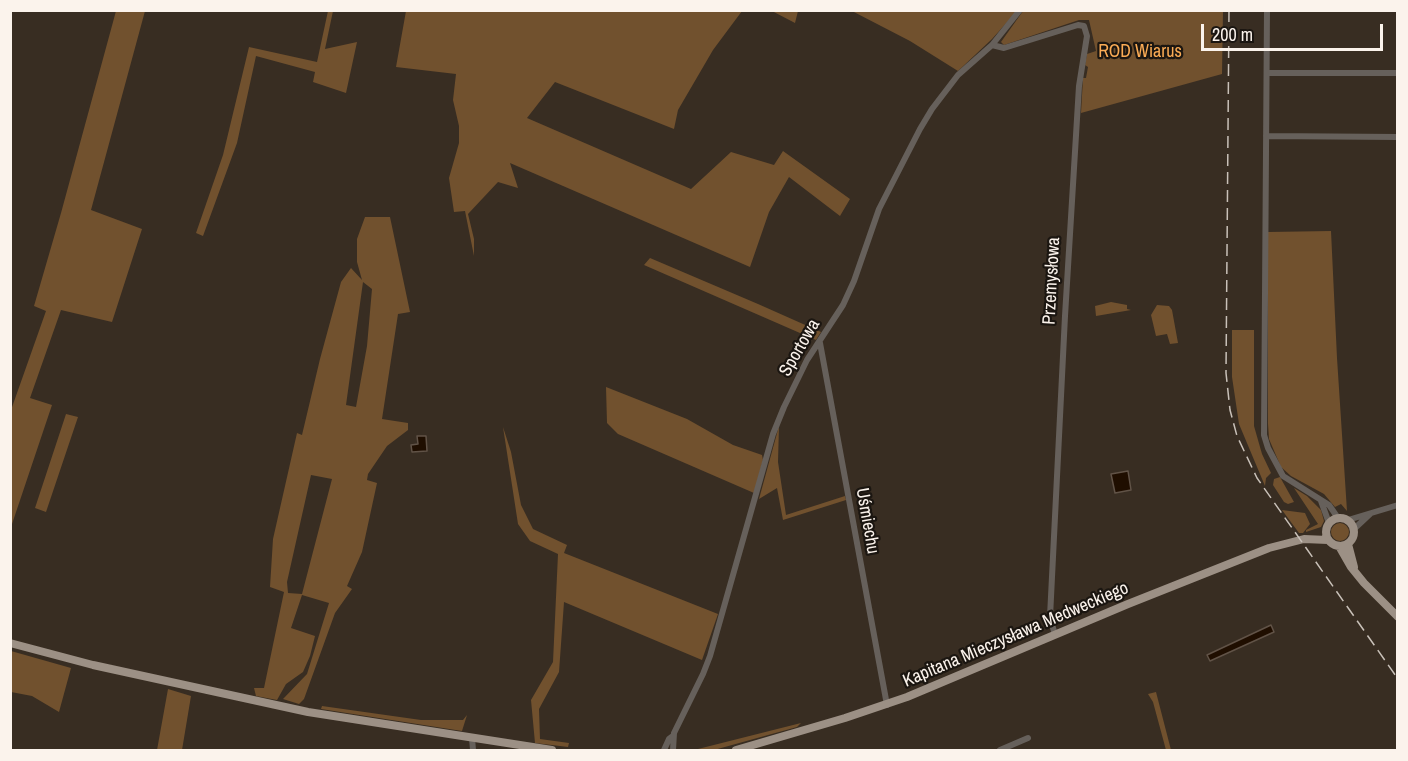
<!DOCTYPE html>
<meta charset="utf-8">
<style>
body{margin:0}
#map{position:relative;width:1408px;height:761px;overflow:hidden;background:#382d22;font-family:"Archivo Narrow",sans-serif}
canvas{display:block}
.frame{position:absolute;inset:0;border:12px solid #fbf3ec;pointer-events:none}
.scale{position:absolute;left:1201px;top:24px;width:182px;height:27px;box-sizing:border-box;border:3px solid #fbf3ec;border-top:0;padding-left:8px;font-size:18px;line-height:21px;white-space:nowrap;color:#fbf3ec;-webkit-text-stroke:4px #1b1611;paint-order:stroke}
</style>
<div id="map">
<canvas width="1408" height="761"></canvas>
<div class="frame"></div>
<div class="scale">200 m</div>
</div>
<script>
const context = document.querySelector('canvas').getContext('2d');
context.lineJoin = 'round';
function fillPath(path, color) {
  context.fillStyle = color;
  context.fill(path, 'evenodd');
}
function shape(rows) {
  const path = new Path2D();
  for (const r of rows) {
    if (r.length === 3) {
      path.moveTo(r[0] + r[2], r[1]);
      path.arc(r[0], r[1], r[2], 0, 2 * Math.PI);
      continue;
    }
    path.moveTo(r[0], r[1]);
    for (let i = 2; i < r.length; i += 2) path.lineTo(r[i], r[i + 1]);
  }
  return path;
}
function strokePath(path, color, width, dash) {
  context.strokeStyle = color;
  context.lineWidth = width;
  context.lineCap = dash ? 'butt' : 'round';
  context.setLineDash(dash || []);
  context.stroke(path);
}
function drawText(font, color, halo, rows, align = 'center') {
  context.font = font + ' "Archivo Narrow",sans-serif';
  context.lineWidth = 4.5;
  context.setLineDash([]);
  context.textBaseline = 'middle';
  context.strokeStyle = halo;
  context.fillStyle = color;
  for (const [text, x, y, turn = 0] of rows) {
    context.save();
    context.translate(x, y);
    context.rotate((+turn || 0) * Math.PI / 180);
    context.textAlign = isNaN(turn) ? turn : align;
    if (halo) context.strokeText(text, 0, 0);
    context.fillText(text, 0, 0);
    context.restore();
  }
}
const green = shape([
 [116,11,145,11,91,210,142,229,112,322,61,310,30,398,52,405,11,527,11,410,46,311,34,306,61,213],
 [328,11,333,11,325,49,357,42,346,93,313,82,315,72,256,56,237,143,203,236,196,233,223,155,249,47,317,62],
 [406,11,742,11,713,50,678,110,674,129,555,82,527,118,691,189,731,152,774,165,783,151,850,199,840,216,789,177,769,212,750,267,510,163,518,188,498,182,468,214,474,239,474,256,465,211,454,212,449,178,459,143,459,126,453,100,456,74,396,67],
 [772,11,798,11,795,23],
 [852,11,1017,11,992,39,958,71,910,41],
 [1023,11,1223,11,1222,74,1081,113,1083,78,1086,78,1088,67,1085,65,1087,54,1096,51,1089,20,1079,20,1004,45,1001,42],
 [365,217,390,217,410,312,398,314,382,419,408,423,408,430,387,446,368,474,367,480,377,483,362,552,347,586,352,589,335,613,304,699,299,704,283,699,307,674,329,603,302,595,291,628,315,636,310,656,303,672,286,684,277,700,256,696,254,688,264,688,284,592,270,587,273,539,297,433,302,435,320,359,341,282,351,268,362,280,357,262,357,239],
 [363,282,372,289,367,346,356,407,346,405],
 [311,475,332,479,302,594,288,593,287,582],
 [1331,231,1337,358,1347,511,1341,504,1335,507,1324,494,1291,476,1281,467,1269,439,1268,424,1268,232],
 [650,258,758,304,821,332,816,340,644,265],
 [1111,302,1127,305,1127,309,1131,310,1096,316,1095,306],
 [1157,305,1169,306,1172,310,1178,343,1170,344,1167,334,1156,336,1151,315],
 [1232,330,1254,330,1254,426,1262,454,1271,473,1266,478,1265,486,1239,424,1232,377],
 [606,387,687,419,733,445,762,455,763,460,754,493,618,434,607,423],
 [66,414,78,417,46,512,35,508],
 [779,426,778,462,786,515,845,496,846,500,783,520,777,488,759,499],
 [503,427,511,452,521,505,533,529,567,545,564,553,718,614,702,660,564,602,559,672,539,709,540,739,569,743,568,747,535,743,531,700,553,662,558,554,530,541,518,524],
 [1280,477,1294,502,1288,504,1284,502,1273,485,1274,479],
 [1294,488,1307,496,1321,510,1324,521,1321,527,1306,532,1306,530,1318,524],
 [1282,510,1305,513,1310,524,1303,533,1299,533],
 [1340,532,9],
 [11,651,71,668,59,712,32,696,11,692],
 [168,689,191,696,182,750,157,750],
 [1156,692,1171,750,1166,750,1153,702,1148,694],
 [322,706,421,720,463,720,467,715,462,731,321,709],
 [801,723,797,727,714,750,694,750]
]);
const water = shape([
 [417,436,426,436,427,451,412,452,411,445,418,444,417,436],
 [1128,471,1131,490,1115,493,1111,474,1128,471],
 [1271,625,1274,632,1210,661,1207,655,1271,625]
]);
const minor = shape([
 [1267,10,1264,435,1268,448,1283,476,1329,505,1338,518],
 [992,45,1004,48,1078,25,1084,26,1087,36,1079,86,1065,316,1050,617,1055,635],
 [1267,73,1398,73],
 [1266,136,1398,137],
 [820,343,887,705],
 [1321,501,1329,523],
 [1348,520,1398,505],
 [1354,529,1370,514],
 [472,738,473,750],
 [664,750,669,739,673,736],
 [673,750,674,733,703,674,710,656,773,434,784,407,807,360,843,305,854,281,879,209,920,129,932,109,958,75,992,45,1020,10],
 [1000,750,1028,738]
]);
const major = shape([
 [1340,532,14],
 [1348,544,1354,567],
 [1339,546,1351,567,1364,583,1398,617],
 [10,643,93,665,308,712,552,750],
 [736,750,845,718,907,697,1128,604,1269,548,1304,539,1328,540]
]);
const rail = shape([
 [1229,10,1226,373,1230,410,1237,436,1257,478,1398,679]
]);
const parkNames = [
 ["ROD Wiarus",1140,52]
];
const streetNames = [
 ["Przemysłowa",1052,281,-87],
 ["Sportowa",800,348,-60],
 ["Uśmiechu",867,521,80],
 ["Kapitana Mieczysława Medweckiego",1016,635,-23]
];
fillPath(green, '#71512e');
fillPath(water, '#1f0e00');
strokePath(water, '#615347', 1.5);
strokePath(minor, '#66605b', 6);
strokePath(major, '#9c9085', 8);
strokePath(rail, '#c9c1b9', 1.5, [12, 6]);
drawText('18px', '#fbac55', '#1b1611', parkNames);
drawText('18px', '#fbf3ec', '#1b1611', streetNames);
</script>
